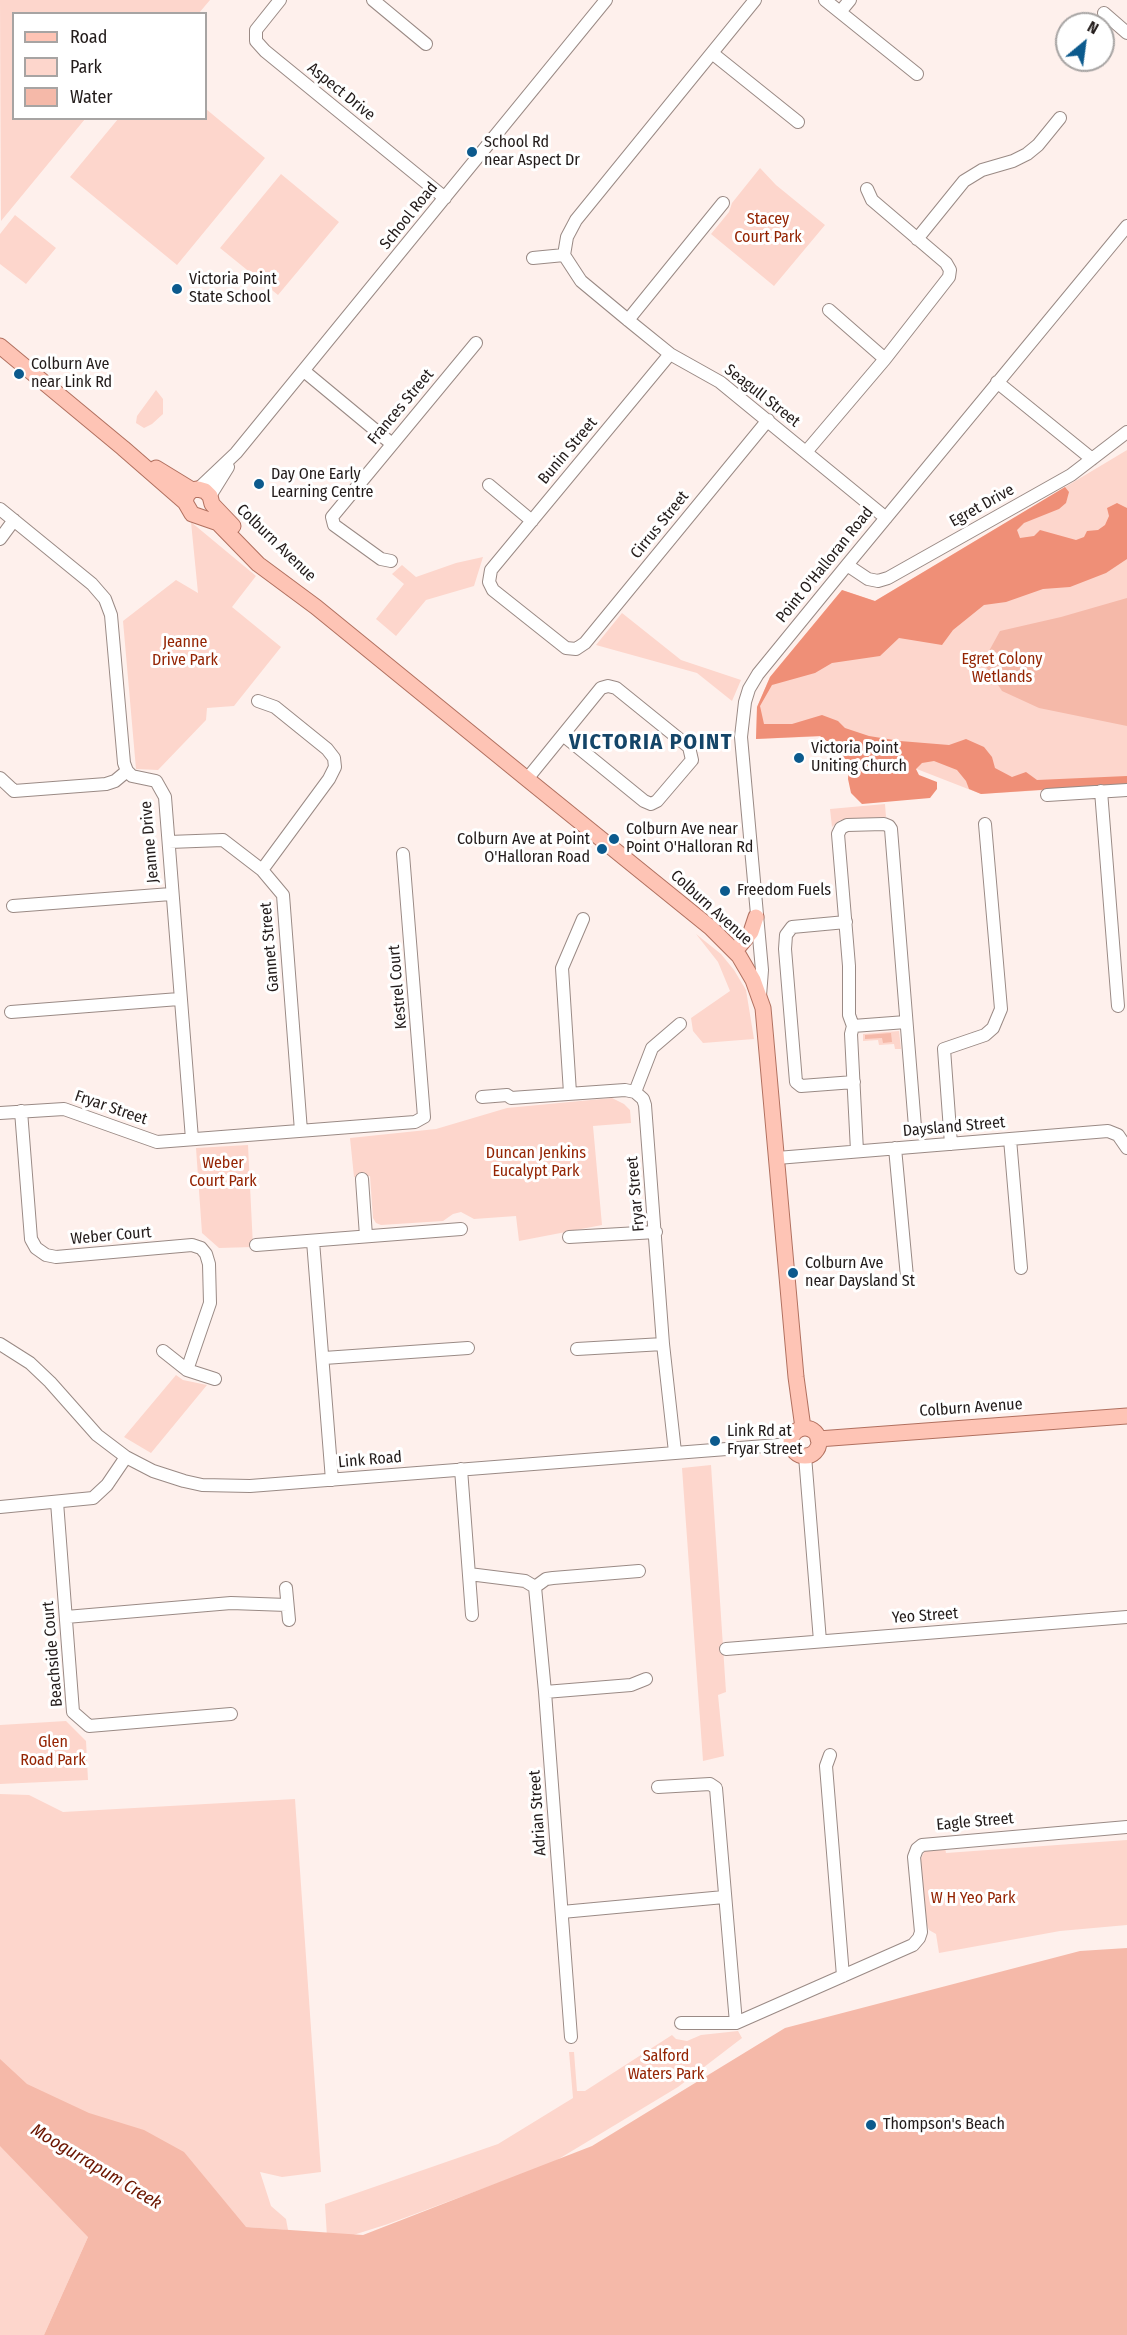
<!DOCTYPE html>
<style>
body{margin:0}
#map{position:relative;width:1127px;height:2335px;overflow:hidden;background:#fef0ec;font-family:"Fira Sans Condensed",sans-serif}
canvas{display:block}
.legend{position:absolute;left:12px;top:12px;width:195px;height:108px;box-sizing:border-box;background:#fff;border:2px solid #a7a4a3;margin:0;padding:8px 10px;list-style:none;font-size:18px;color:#221b1a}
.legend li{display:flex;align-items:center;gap:12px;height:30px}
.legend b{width:30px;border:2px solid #a7a4a3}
.north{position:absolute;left:1055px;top:12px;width:60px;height:60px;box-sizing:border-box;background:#fff;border:2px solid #a7a4a3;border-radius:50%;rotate:29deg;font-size:16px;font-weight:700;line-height:24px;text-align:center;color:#221b1a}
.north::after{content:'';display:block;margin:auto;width:21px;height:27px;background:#0c5a8d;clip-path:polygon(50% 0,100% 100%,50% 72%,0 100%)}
</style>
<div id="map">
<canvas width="1127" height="2335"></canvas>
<ul class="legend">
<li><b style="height:8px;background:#fec4b5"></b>Road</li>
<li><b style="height:16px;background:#fdd6cc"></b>Park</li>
<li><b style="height:16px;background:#f5b9a9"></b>Water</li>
</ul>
<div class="north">N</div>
</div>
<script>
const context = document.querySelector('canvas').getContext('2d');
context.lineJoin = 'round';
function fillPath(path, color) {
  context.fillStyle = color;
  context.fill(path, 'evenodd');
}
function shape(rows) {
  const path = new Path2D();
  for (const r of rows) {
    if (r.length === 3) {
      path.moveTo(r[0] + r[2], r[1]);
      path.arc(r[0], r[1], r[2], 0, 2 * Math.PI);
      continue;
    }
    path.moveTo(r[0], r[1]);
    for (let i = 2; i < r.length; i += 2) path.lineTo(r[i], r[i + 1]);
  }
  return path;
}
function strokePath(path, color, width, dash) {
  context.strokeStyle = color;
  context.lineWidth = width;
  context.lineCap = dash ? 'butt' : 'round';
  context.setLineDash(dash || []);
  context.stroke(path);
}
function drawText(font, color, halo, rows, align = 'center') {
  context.font = font + ' "Fira Sans Condensed",sans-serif';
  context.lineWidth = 6;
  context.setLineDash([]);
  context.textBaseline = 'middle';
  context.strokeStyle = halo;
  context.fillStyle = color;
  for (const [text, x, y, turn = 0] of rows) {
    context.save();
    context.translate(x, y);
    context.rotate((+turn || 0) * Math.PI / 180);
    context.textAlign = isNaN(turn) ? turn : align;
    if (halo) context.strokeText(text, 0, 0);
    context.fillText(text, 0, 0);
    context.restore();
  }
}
const green = shape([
 [0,0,210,0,199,13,14,14,14,118,85,119,1,221],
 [206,109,265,158,177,265,70,177,118,119,206,118],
 [760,168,776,185,825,225,774,286,711,234,729,212,732,203],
 [281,174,339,222,278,295,220,248],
 [15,215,56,248,26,284,0,264,0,234],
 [156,390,163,399,163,414,152,424,144,428,136,423,137,416],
 [1127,450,1127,785,981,794,832,736,756,739,757,707,770,677,842,590,875,601],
 [191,522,256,576,232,607,281,647,234,706,207,708,206,720,158,770,136,769,123,621,176,580,198,593],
 [483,557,474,586,426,600,396,636,376,619,404,584,392,574,402,565,416,577,456,563],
 [622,613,681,660,741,680,732,701,697,673,596,645],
 [885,804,886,817,840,820,832,827,830,809],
 [696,934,721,954,734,970,746,990,754,1039,703,1043,693,1031,691,1018,730,991,718,962],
 [899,1031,901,1049,895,1049,894,1044,879,1045,878,1040,863,1041,863,1034],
 [612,1098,624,1104,630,1110,631,1123,593,1126,602,1225,519,1241,516,1216,474,1219,461,1212,453,1214,443,1221,381,1225,376,1223,373,1218,370,1176,354,1177,350,1138,436,1129,507,1108],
 [248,1145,253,1247,219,1248,202,1233,196,1148],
 [176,1375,183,1380,207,1385,151,1453,124,1437],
 [711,1465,726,1692,718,1695,724,1756,703,1761,682,1468],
 [66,1721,86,1741,88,1780,0,1784,0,1725],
 [0,1794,29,1795,63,1812,295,1799,321,2172,282,2177,260,2172,271,2206,286,2219,288,2230,246,2227,88,2237,44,2335,0,2335],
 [1127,1840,1127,1925,1060,1931,939,1953,936,1934,929,1930,927,1925,920,1861,924,1852,928,1849,945,1847,946,1853],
 [738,2031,742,2038,678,2087,552,2163,388,2224,350,2236,327,2237,325,2204,498,2144,573,2098,569,2052,574,2052,577,2091,585,2091,672,2035,676,2039,687,2041,701,2035]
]);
const forest = shape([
 [1065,487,1069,492,1066,503,1059,509,1024,523,1017,530,1020,538,1034,536,1040,530,1076,540,1084,537,1087,531,1098,530,1105,525,1109,516,1107,508,1117,503,1127,508,1127,559,1106,573,1070,587,1043,589,1006,602,984,605,953,630,942,645,899,638,880,656,832,663,815,673,772,685,760,706,764,724,792,724,822,715,838,721,845,728,869,736,900,741,949,745,966,739,984,747,992,757,995,768,1012,777,1026,772,1037,780,1127,776,1127,784,981,794,969,789,966,781,957,770,934,761,922,763,916,769,919,775,937,782,937,789,930,798,862,804,851,793,848,779,849,765,840,751,820,736,756,739,757,707,770,677,842,590,875,601]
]);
const water = shape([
 [1127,598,1127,726,1039,708,1002,691,983,662,1000,631,1061,617],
 [891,1033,892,1042,883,1043,882,1038,865,1039,865,1035],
 [1127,1948,1127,2335,44,2335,88,2237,0,2146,0,2059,27,2084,89,2113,144,2130,184,2152,246,2227,363,2235,592,2146,785,2028,1080,1951]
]);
const minor = shape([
 [280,0,256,30,256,41,265,51,445,198],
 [373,0,426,44],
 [755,0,576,220,567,237,564,255,581,281,628,320,670,354,720,382,886,518],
 [825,0,917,74],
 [840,12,850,0],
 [1104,13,1127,33],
 [712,53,798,122],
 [917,239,964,181,982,170,1013,161,1027,154,1038,145,1060,118],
 [533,258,564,255],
 [829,310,885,359],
 [628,320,723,203],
 [670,354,491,570,489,582,493,590,566,648,576,649,585,643,768,420],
 [304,371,392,444],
 [997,382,1092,459],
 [806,452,885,359,949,277,950,270,946,263,872,200,867,189],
 [489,485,532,521],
 [198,489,236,453,606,0],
 [210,496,228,467],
 [0,509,92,584,105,599,111,615,124,763,127,771,132,776,156,781,165,797,192,1139],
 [0,539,14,520],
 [391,561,381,559,334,525,332,517,476,343],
 [847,565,868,579,878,581,888,578,1071,475,1127,432],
 [258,701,275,707,327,749,334,758,335,767,329,779,262,870],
 [0,778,14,791,106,784,115,781,127,771],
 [527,779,601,688,608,686,616,688,689,747,692,760,657,801,651,804,644,801,563,735],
 [1101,791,1118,1006],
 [1047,795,1127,790],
 [169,842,223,840,262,870,283,895,301,1131],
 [13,906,171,894],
 [846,922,792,927,786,935,785,949,796,1082,801,1086,854,1082],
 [760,996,762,970,741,737,745,702,749,689,758,674,847,565,1127,226],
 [11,1012,179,999],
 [853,1026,906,1022],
 [635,1092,652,1048,680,1024],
 [570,1093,562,968,583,919],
 [482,1097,507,1095,511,1098,625,1090,635,1092,643,1099,645,1105,663,1344,675,1452],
 [21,1111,31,1239,36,1248,46,1255,56,1257,192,1245,201,1248,206,1254,209,1264,210,1303,187,1370],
 [0,1113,64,1109,157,1142,415,1122,424,1117,403,854],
 [1010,1139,1021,1268],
 [951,1144,944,1049,985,1035,993,1028,1001,1009,985,824],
 [895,1148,907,1277],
 [857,1151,851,1034,853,1026,849,1015,849,966,838,834,841,828,847,825,884,824,889,826,891,829,915,1127],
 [777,1158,1108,1131,1118,1135,1127,1148],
 [362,1179,366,1236],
 [569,1237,656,1232],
 [313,1241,332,1480],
 [256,1245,461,1229],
 [0,1344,30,1363,50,1382,97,1435,126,1457,153,1471,184,1481,202,1485,250,1486,791,1444],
 [577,1349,663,1344],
 [163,1351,187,1370,215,1379],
 [324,1358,468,1348],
 [805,1456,820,1641],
 [461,1469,472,1615],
 [57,1502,73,1712,89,1726,231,1714],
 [0,1507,93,1498,107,1485,126,1457],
 [469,1574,525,1581,535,1587,546,1579,553,1578,639,1571],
 [535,1587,545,1692,571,2037],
 [286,1588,289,1620],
 [66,1617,231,1603,287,1605],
 [726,1649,1127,1617],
 [545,1692,631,1685,646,1679],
 [830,1755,826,1766,843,1976],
 [658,1787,710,1784,716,1788,736,2023],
 [562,1912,724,1897],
 [681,2023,736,2023,913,1945,919,1938,921,1932,914,1857,917,1849,922,1845,1127,1827]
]);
const major = shape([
 [0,346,123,448,185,502,192,514,218,523,258,564,316,607,527,779,711,928,739,956,753,980,763,1008,796,1377,803,1428],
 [156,468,192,490],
 [185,502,187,495,192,490,198,489,205,491,210,496,212,504,233,526],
 [735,951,751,932,756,917],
 [805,1442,14],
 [818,1439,1127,1416]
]);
const markers = [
 [472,152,6,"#0c5a8d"],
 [177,289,6,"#0c5a8d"],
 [19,374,6,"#0c5a8d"],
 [259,484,6,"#0c5a8d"],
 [799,758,6,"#0c5a8d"],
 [614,839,6,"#0c5a8d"],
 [602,849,6,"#0c5a8d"],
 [725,891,6,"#0c5a8d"],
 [793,1273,6,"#0c5a8d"],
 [715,1441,6,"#0c5a8d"],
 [871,2125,6,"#0c5a8d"]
];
const streetNames = [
 ["Aspect Drive",341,92,39],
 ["School Road",409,216,-51],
 ["Seagull Street",762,396,38],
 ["Frances Street",401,407,-50],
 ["Bunin Street",568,451,-50],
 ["Egret Drive",982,506,-29],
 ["Cirrus Street",660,525,-51],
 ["Colburn Avenue",276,543,44],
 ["Point O'Halloran Road",825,565,-51],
 ["Jeanne Drive",150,842,-95],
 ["Colburn Avenue",711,908,42],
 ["Gannet Street",270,947,-95],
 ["Kestrel Court",398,987,-95],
 ["Fryar Street",111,1108,19],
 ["Daysland Street",954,1127,-5],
 ["Fryar Street",636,1194,-95],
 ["Weber Court",111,1236,-5],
 ["Colburn Avenue",971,1408,-4],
 ["Link Road",370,1460,-5],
 ["Yeo Street",925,1616,-4],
 ["Beachside Court",53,1654,-95],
 ["Adrian Street",538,1813,-94],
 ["Eagle Street",975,1822,-5]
];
const poiNames = [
 ["School Rd",484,143],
 ["near Aspect Dr",484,161],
 ["Victoria Point",189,280],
 ["State School",189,298],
 ["Colburn Ave",31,365],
 ["near Link Rd",31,383],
 ["Day One Early",271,475],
 ["Learning Centre",271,493],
 ["Victoria Point",811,749],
 ["Uniting Church",811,767],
 ["Colburn Ave near",626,830],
 ["Point O'Halloran Rd",626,848],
 ["Colburn Ave at Point",590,840,"right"],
 ["O'Halloran Road",590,858,"right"],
 ["Freedom Fuels",737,891],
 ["Colburn Ave",805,1264],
 ["near Daysland St",805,1282],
 ["Link Rd at",727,1432],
 ["Fryar Street",727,1450],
 ["Thompson's Beach",883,2125]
];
const parkNames = [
 ["Stacey",768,220],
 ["Court Park",768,238],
 ["Jeanne",185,643],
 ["Drive Park",185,661],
 ["Egret Colony",1002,660],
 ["Wetlands",1002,678],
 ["Duncan Jenkins",536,1154],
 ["Eucalypt Park",536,1172],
 ["Weber",223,1164],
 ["Court Park",223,1182],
 ["Glen",53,1743],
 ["Road Park",53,1761],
 ["W H Yeo Park",973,1899],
 ["Salford",666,2057],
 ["Waters Park",666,2075]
];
const waterNames = [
 ["Moogurrapum Creek",96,2167,31]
];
const districtNames = [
 ["VICTORIA POINT",651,743]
];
fillPath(green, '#fdd6cc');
fillPath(forest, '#ef8f77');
fillPath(water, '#f5b9a9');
strokePath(minor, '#9a8a85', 14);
strokePath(major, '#b1705f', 17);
strokePath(minor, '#fff', 12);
strokePath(major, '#fec4b5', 15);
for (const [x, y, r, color] of markers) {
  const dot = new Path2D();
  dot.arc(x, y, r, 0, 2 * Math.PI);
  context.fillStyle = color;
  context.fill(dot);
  strokePath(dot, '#fff', 2);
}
drawText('16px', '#221b1a', '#fff', streetNames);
drawText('16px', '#221b1a', '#fff', poiNames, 'left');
drawText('16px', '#942403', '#fff', parkNames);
drawText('italic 18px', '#6b1600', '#fff', waterNames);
context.letterSpacing = '1.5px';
drawText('bold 22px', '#144568', '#fff', districtNames);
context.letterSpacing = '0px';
</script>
